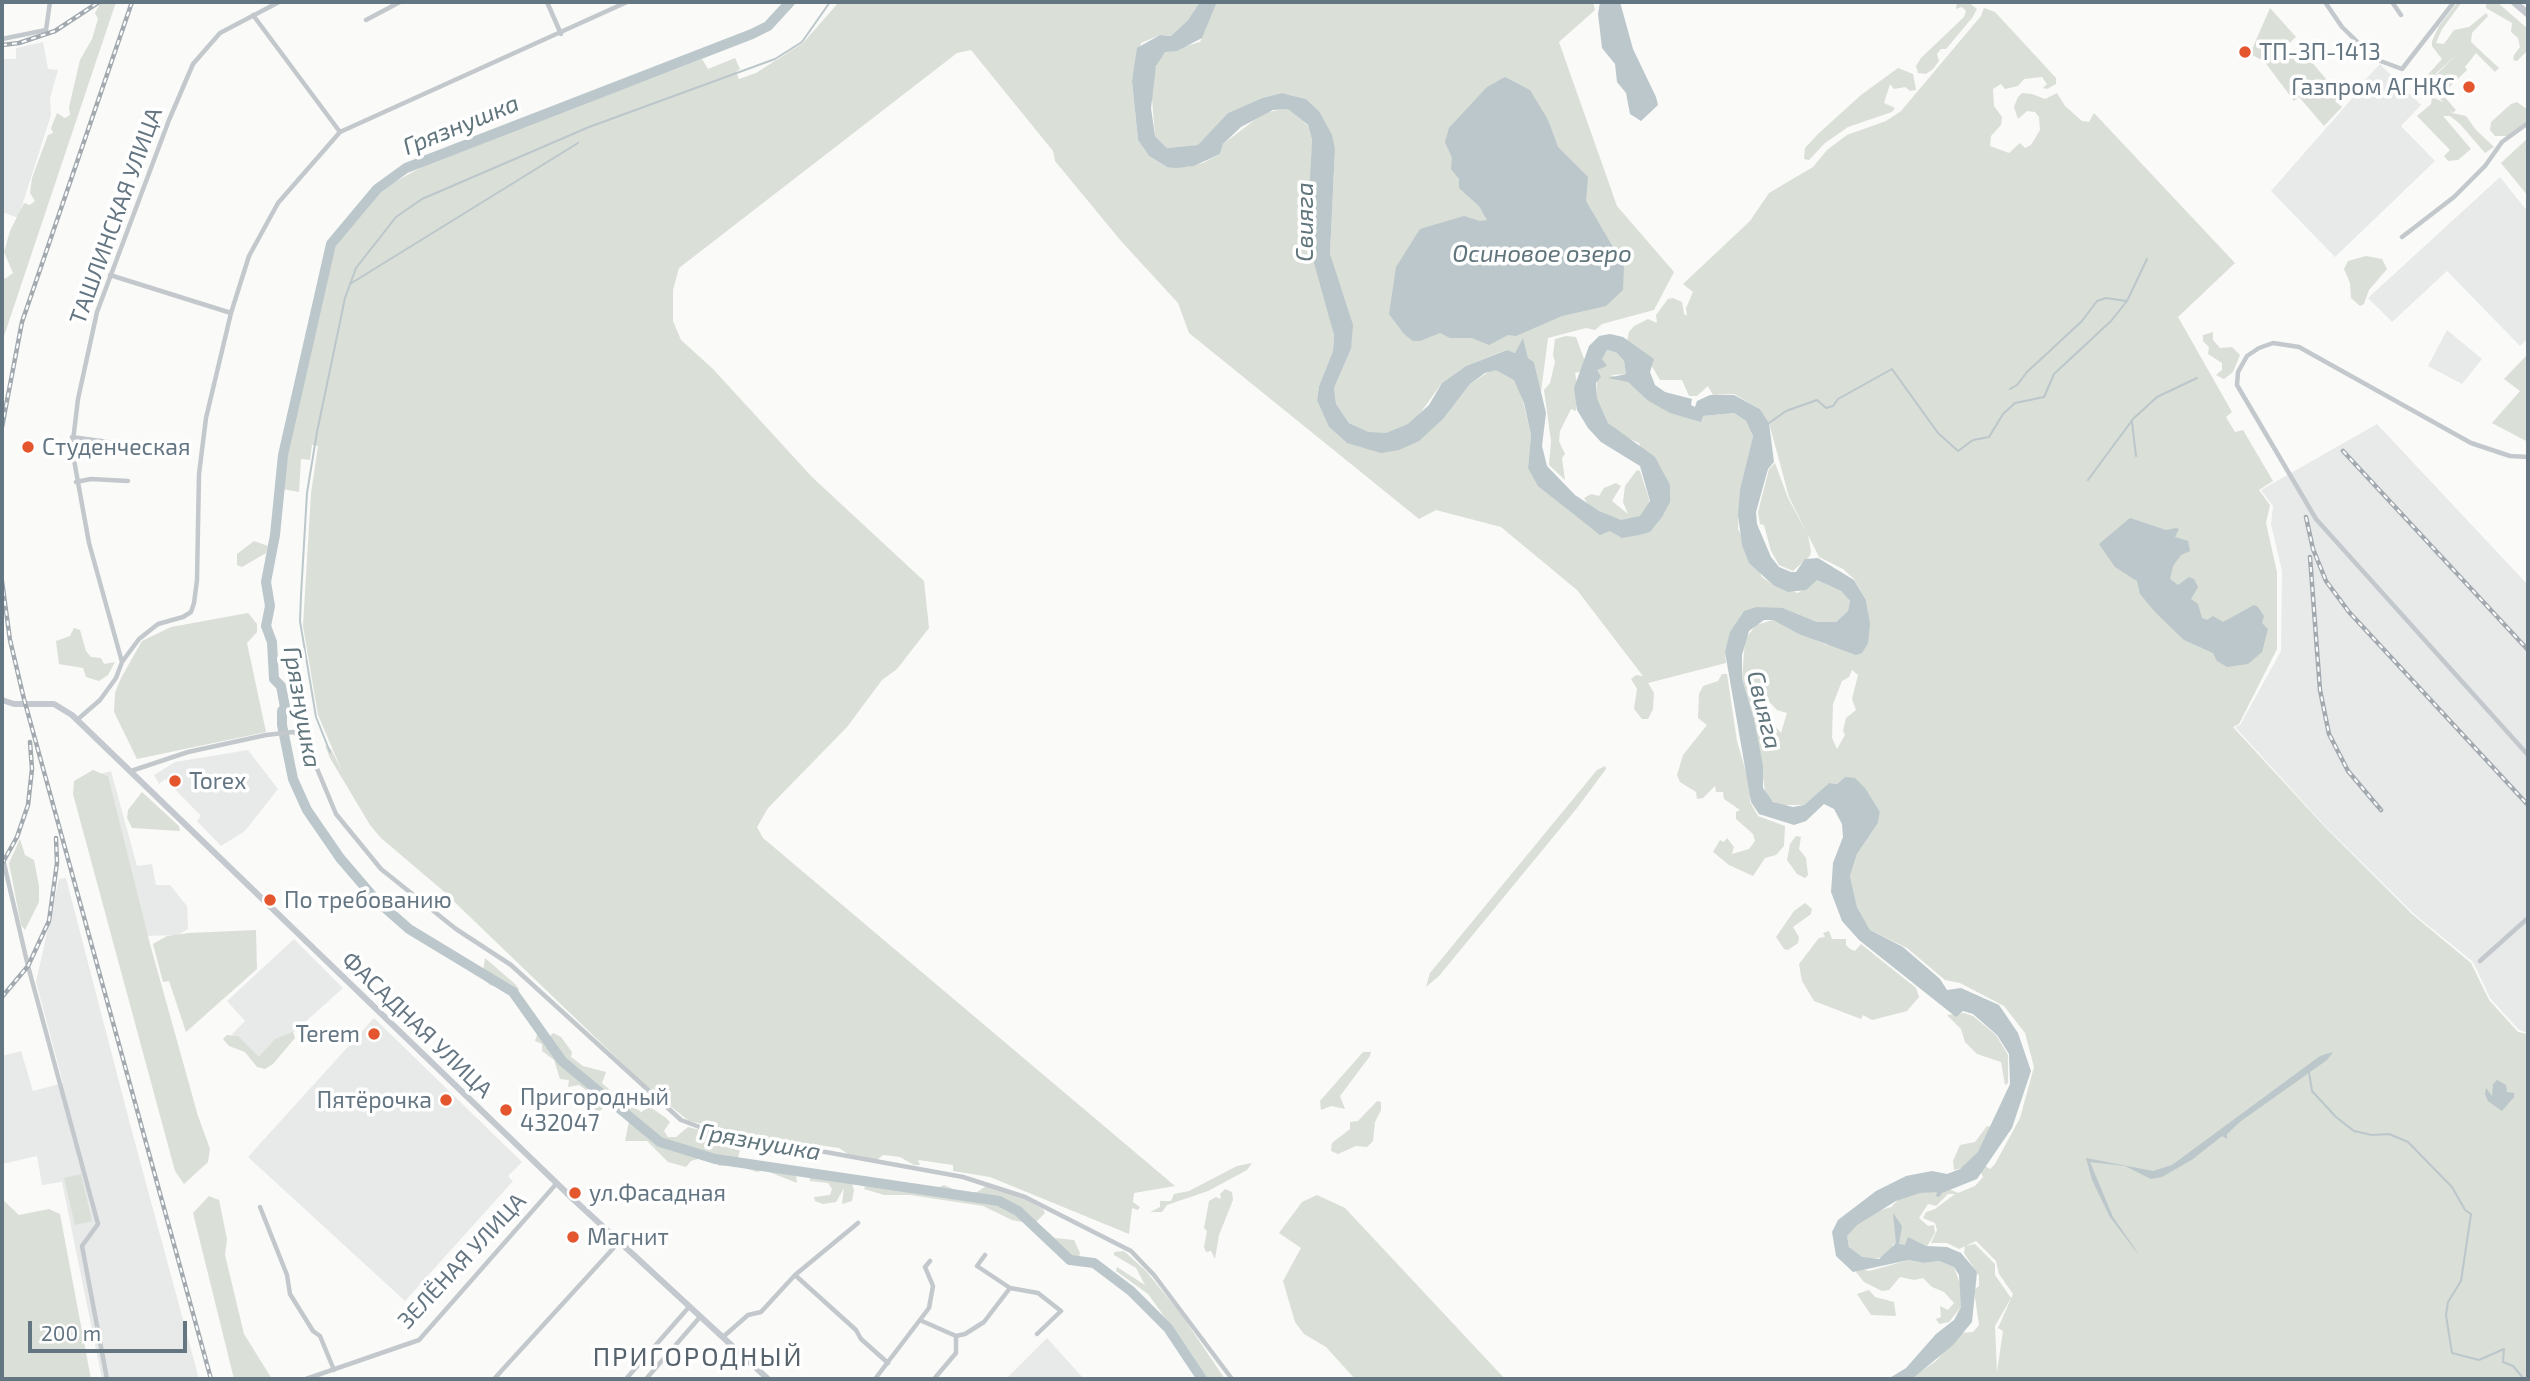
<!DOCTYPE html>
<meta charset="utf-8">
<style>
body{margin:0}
#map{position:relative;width:2530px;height:1381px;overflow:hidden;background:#fafaf8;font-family:"Exo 2",sans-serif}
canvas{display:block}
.frame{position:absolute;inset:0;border:4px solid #657683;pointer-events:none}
.scale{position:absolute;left:28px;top:1321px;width:159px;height:32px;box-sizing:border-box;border:4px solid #657683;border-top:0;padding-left:9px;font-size:21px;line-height:24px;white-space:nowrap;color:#657683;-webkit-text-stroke:5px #fff;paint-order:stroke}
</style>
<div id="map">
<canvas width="2530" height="1381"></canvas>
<div class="frame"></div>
<div class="scale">200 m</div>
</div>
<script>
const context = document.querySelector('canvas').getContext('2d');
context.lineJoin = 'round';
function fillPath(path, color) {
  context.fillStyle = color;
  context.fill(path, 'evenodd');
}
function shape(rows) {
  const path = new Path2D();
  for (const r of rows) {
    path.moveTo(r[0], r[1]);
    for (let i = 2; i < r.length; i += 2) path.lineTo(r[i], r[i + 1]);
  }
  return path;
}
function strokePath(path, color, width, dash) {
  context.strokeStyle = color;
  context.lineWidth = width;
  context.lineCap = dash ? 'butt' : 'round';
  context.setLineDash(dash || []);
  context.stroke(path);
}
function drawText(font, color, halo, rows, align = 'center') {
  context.font = font + ' "Exo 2",sans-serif';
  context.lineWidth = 7;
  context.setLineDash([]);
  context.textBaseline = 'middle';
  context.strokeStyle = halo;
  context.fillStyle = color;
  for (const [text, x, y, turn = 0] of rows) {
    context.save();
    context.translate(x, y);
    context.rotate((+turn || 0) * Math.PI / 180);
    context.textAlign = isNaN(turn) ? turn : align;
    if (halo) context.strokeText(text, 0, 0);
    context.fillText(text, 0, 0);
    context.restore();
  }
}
const built = shape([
 [43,42,48,69,58,70,50,98,51,115,18,218,2,212,2,59,16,59,16,48],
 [2380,64,2421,105,2401,126,2435,161,2335,257,2271,191,2363,86,2361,84],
 [2500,177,2528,212,2528,338,2520,346,2447,271,2392,322,2368,298],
 [2447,330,2482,359,2462,384,2428,366],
 [2377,424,2528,585,2528,1033,2519,1030,2490,998,2473,962,2414,914,2325,826,2235,727,2240,725,2281,651,2282,571,2271,524,2273,506,2261,490],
 [248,750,278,789,245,831,221,846,197,821,201,816,165,779,159,784,154,775,175,762],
 [111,771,137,866,152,864,156,885,170,885,187,906,188,929,178,935,142,936,100,774],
 [66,878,130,1124,199,1379,102,1379,62,1182,42,1185,37,1156,2,1164,2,1056,21,1051,33,1091,63,1083,36,982,59,879],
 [294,939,343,988,294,1032,256,1060,232,1034,245,1021,227,1001],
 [374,1018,522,1162,508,1176,513,1181,405,1301,248,1157],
 [1047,1338,1084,1379,1006,1379]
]);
const green = shape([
 [101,2,116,2,2,342,2,274,5,279,13,273,4,252,10,231,24,203,30,205,35,201,30,193,32,178,48,135,53,133,51,128,57,113,65,118,70,115,69,107,80,60,92,39,98,19,95,13],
 [839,2,1200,2,1188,20,1171,36,1160,35,1141,43,1132,81,1138,140,1149,156,1167,167,1187,167,1203,163,1220,154,1223,144,1264,113,1288,108,1308,126,1312,140,1311,174,1329,315,1334,335,1333,351,1319,386,1317,399,1329,427,1347,443,1444,418,1470,384,1496,367,1515,377,1523,401,1531,435,1528,468,1610,531,1662,517,1639,443,1623,436,1608,423,1597,398,1597,370,1606,350,1617,353,1624,361,1626,374,1611,375,1628,382,1647,400,1703,416,1734,413,1746,421,1753,436,1740,489,1738,529,1762,577,1773,585,1798,593,1817,580,1841,591,1850,601,1848,611,1836,622,1817,622,1783,608,1752,610,1741,615,1725,652,1726,663,1648,683,1654,693,1653,709,1648,719,1642,719,1634,709,1637,689,1631,679,1636,675,1643,676,1577,590,1501,527,1436,510,1419,519,1189,333,1178,303,1121,241,1055,161,1053,151,971,50,957,53,679,268,673,290,673,321,681,340,713,369,812,477,924,581,929,628,897,669,882,680,847,727,768,808,757,827,763,838,1175,1186,1134,1193,1133,1202,1140,1207,1138,1210,1132,1208,1129,1234,990,1177,953,1171,953,1165,918,1160,920,1165,914,1165,900,1157,883,1155,877,1160,848,1154,839,1148,761,1137,689,1121,650,1090,441,889,381,838,370,825,330,758,325,745,331,749,342,771,318,715,303,626,311,493,318,446,312,445,310,460,301,459,299,492,282,489,300,381,324,275,335,244,382,189,429,163,702,59,708,69,735,58,740,69,736,72,739,79,756,73,803,43],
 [1217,2,1593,2,1595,10,1559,42,1617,206,1674,272,1654,310,1602,324,1595,330,1586,328,1548,338,1541,392,1534,362,1528,358,1523,339,1515,353,1506,350,1466,366,1442,383,1413,423,1376,437,1349,423,1336,404,1334,388,1351,349,1330,254,1335,149,1319,111,1306,99,1282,93,1262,98,1228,113,1199,145,1167,148,1155,136,1151,86,1159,57,1165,52,1200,42],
 [1957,2,1968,2,1977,9,1972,18,1946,49,1941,49,1937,54,1939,61,1933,69,1926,74,1918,73,1916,66,1921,58,1964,17,1966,11,1962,7,1956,9],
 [2458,2,2462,2,2442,29,2436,43,2444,44,2454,30,2469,27,2486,13,2488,16,2472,33,2471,42,2499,68,2495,72,2476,53,2465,67,2467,70,2442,94,2456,110,2453,113,2449,109,2452,113,2466,116,2476,130,2494,147,2485,153,2460,124,2450,116,2443,116,2471,149,2458,160,2448,161,2444,156,2450,150,2417,116,2431,104,2432,97,2443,102,2427,84,2457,54,2428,81,2423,80,2442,59,2432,46,2432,41,2439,26],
 [2486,2,2497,2,2528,29,2528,50,2517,61,2513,60,2514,55,2520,47,2518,38,2511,32,2512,23,2486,8],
 [1984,8,1995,12,2056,78,2056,84,2047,89,2043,88,2047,84,2042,77,2024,79,2018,86,2005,89,2001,84,1993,89,1994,106,2002,117,2001,125,1991,136,1990,146,2009,153,2020,143,2025,148,2031,145,2040,130,2039,117,2035,112,2027,111,2018,119,2014,107,2018,97,2022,93,2032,94,2045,99,2057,93,2065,106,2082,121,2089,122,2094,113,2235,263,2178,317,2232,412,2226,417,2235,432,2243,430,2273,481,2259,490,2270,505,2266,523,2277,572,2277,649,2239,724,2233,727,2324,826,2412,914,2471,963,2489,1000,2518,1032,2528,1034,2528,1379,1910,1379,1936,1361,1960,1333,1973,1332,1979,1325,1974,1290,1979,1286,1979,1276,1964,1253,1965,1246,1975,1244,1995,1264,1995,1275,2011,1298,1995,1326,1997,1372,2003,1331,1998,1328,2013,1294,1999,1274,1996,1261,1976,1241,1959,1249,1947,1243,1931,1243,1937,1230,1935,1223,1923,1218,1926,1212,1935,1209,1955,1194,1948,1194,1936,1206,1928,1204,1919,1218,1928,1226,1934,1225,1935,1233,1926,1248,1910,1243,1903,1246,1893,1244,1890,1252,1883,1257,1867,1260,1851,1253,1845,1230,1875,1212,1891,1207,1901,1197,1914,1193,1949,1189,1958,1193,1975,1186,1983,1177,1980,1170,1985,1166,1990,1169,1995,1164,2020,1118,2034,1067,2025,1033,2004,1006,1960,983,1945,980,1907,948,1870,930,1857,907,1850,876,1857,854,1878,823,1880,812,1865,789,1845,777,1837,784,1829,783,1804,805,1779,805,1766,797,1754,719,1742,678,1745,639,1756,625,1773,620,1827,645,1868,611,1866,600,1854,579,1843,569,1819,557,1789,497,1769,423,1760,409,1734,394,1713,395,1708,386,1697,396,1689,396,1682,380,1660,380,1648,360,1626,346,1629,332,1634,326,1648,319,1657,323,1656,315,1668,299,1673,298,1682,302,1684,314,1687,316,1686,308,1693,292,1683,284,1750,221,1769,193,1813,167,1827,150,1847,135,1886,121,1901,111,1981,16],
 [1852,670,1858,675,1852,699,1856,710,1846,718,1843,731,1845,735,1837,749,1832,738,1833,704,1842,681,1849,677],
 [1751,692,1762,694,1777,710,1787,713,1781,733,1770,720,1760,715,1761,701],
 [2270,8,2296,37,2284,48,2297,63,2306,55,2340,96,2335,101,2342,107,2324,126,2299,97,2294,101,2264,61,2250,54],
 [1898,68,1913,74,1916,90,1910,91,1905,87,1894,89,1890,84,1884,103,1895,108,1892,112,1848,127,1825,143,1809,160,1804,159,1805,148,1818,134,1861,95],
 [2517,102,2528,110,2528,120,2511,136,2495,136,2490,130,2491,122,2511,104],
 [2528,138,2528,196,2501,163],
 [2366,256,2382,259,2387,269,2369,290,2364,304,2360,306,2351,298,2350,283,2344,269,2348,261],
 [2213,332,2213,340,2220,348,2232,347,2240,355,2233,372,2224,379,2216,375,2222,370,2222,363,2208,354,2209,347,2203,341,2203,335],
 [1566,336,1576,337,1586,364,1582,371,1575,373,1578,389,1576,411,1571,409,1560,431,1559,441,1565,454,1562,458,1565,480,1549,465,1551,441,1544,390,1550,383,1555,362,1553,355,1555,339],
 [2528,354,2528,442,2492,423,2520,391,2504,379],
 [1775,463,1788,498,1808,535,1811,551,1810,556,1793,571,1779,565,1771,551,1764,525,1760,524,1758,512,1769,469],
 [1637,470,1640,471,1649,499,1649,506,1641,519,1620,522,1589,506,1584,498,1591,494,1599,496,1604,488,1616,483,1621,486,1612,501,1628,514,1623,502,1625,486],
 [254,541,268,546,266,553,242,567,237,565,237,554],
 [248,613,257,624,257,632,247,643,266,732,137,759,114,712,115,693,121,678,142,641,171,627],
 [74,628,80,630,86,651,91,657,101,658,104,664,115,662,108,675,99,681,86,677,83,668,59,664,56,641,70,636],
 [1722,674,1727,674,1737,741,1750,786,1750,802,1758,816,1785,826,1784,846,1776,855,1765,858,1753,876,1729,865,1713,852,1720,840,1724,842,1727,838,1734,847,1732,854,1749,849,1755,841,1753,834,1736,819,1736,812,1740,810,1724,799,1723,792,1716,792,1715,786,1703,798,1697,799,1696,792,1680,782,1677,775,1683,755,1707,725,1698,718,1699,694,1703,686,1718,681],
 [1605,766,1606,769,1577,808,1439,976,1426,987,1430,973,1597,770],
 [93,770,108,776,150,944,198,1116,210,1149,208,1162,184,1184,175,1171,73,794,74,781],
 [142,792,179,826,180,831,132,828,127,818,128,810],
 [1796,836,1801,837,1799,849,1806,858,1808,875,1805,878,1797,874,1787,860,1790,844],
 [20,839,25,855,34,860,39,886,39,902,25,930,21,925,9,863],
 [1805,903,1812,909,1811,914,1793,927,1799,937,1798,943,1788,950,1784,949,1776,937,1794,911],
 [256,930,257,969,186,1032,169,981,163,982,153,944,167,936,189,933],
 [1829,931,1832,939,1846,939,1846,945,1850,949,1855,951,1861,944,1916,988,1919,997,1907,1011,1872,1020,1863,1015,1861,1019,1814,1001,1802,981,1799,964,1819,938,1825,937,1823,933],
 [485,958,515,984,519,989,518,993,490,985,482,978],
 [1964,1013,1973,1016,1996,1035,2008,1055,2008,1083,2005,1085,2001,1062,1977,1054,1965,1042,1961,1029,1947,1015],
 [293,1032,295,1038,273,1064,265,1069,257,1067,245,1052,229,1046,223,1039,227,1035,238,1036,259,1057,275,1039],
 [553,1033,561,1037,572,1052,571,1057,583,1066,606,1072,602,1083,611,1091,641,1112,650,1107,666,1118,670,1122,664,1131,668,1137,676,1137,688,1127,735,1139,742,1142,738,1158,784,1166,792,1175,796,1174,797,1183,764,1170,757,1172,736,1165,719,1166,715,1160,704,1157,691,1161,686,1167,668,1162,647,1141,625,1141,629,1121,610,1106,606,1105,599,1112,595,1110,593,1100,587,1099,585,1089,579,1085,568,1087,569,1080,560,1079,554,1060,542,1051,542,1044,535,1041,537,1035,548,1038],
 [1363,1052,1371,1052,1370,1056,1340,1096,1345,1109,1331,1106,1321,1110,1320,1101],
 [1377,1101,1381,1102,1381,1110,1375,1122,1373,1141,1367,1147,1356,1146,1338,1154,1331,1151,1332,1143,1350,1129,1350,1122,1358,1121],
 [1987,1126,1991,1127,1984,1146,1966,1167,1954,1170,1953,1161,1960,1145,1975,1142],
 [1252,1163,1247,1170,1208,1191,1167,1205,1162,1212,1150,1212,1160,1207,1160,1201,1171,1201,1174,1194,1189,1191,1237,1166],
 [819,1170,850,1178,854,1190,852,1201,842,1204,844,1188,836,1202,823,1204,815,1201,814,1197,830,1195,832,1189,828,1183,810,1181,810,1171],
 [81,1174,92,1221,75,1225,64,1178],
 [875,1181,937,1188,944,1185,960,1192,977,1192,986,1186,1026,1199,1043,1209,1045,1213,1034,1224,1012,1220,983,1206,910,1195,884,1195,864,1189,866,1184],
 [1225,1189,1232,1192,1233,1200,1219,1235,1215,1259,1211,1251,1206,1252,1204,1247,1207,1231,1204,1228,1209,1201,1216,1197,1221,1199,1220,1194],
 [1317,1195,1345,1208,1505,1379,1355,1379,1326,1347,1304,1334,1295,1322,1283,1281,1301,1248,1279,1233,1302,1202],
 [209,1196,219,1200,227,1239,225,1255,244,1334,272,1379,234,1379,193,1213],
 [2,1199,19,1215,49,1209,60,1214,91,1379,2,1379],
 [1040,1225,1055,1238,1074,1240,1080,1253,1078,1261,1074,1263,1058,1256,1056,1247,1041,1238,1037,1229],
 [1124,1251,1146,1271,1181,1314,1225,1379,1205,1379,1192,1355,1148,1294,1116,1271,1117,1267,1145,1285,1136,1268,1114,1255,1114,1252],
 [1909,1260,1924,1263,1939,1261,1954,1267,1962,1290,1961,1307,1949,1322,1939,1324,1936,1319,1941,1317,1940,1306,1948,1310,1954,1303,1944,1292,1932,1287,1923,1278,1914,1280,1900,1277,1889,1290,1882,1291,1864,1282,1856,1272,1858,1268,1869,1271],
 [1869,1290,1875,1297,1894,1302,1896,1316,1871,1315,1857,1294]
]);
const water = shape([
 [1200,2,1217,2,1202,38,1177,51,1165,52,1156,66,1151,108,1155,136,1167,148,1198,145,1228,113,1262,98,1282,93,1306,99,1319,111,1332,135,1335,149,1330,254,1353,325,1351,349,1334,388,1336,404,1349,423,1368,432,1386,433,1408,424,1429,405,1442,383,1466,366,1507,350,1515,353,1523,338,1528,358,1534,362,1546,413,1542,446,1547,466,1575,495,1599,511,1621,520,1640,516,1650,501,1640,466,1601,442,1588,428,1577,410,1574,388,1589,346,1599,336,1610,334,1623,337,1654,359,1650,372,1655,385,1665,392,1692,399,1691,405,1695,407,1697,401,1710,395,1734,395,1760,409,1769,423,1774,462,1768,469,1756,512,1757,524,1771,557,1779,567,1791,572,1796,572,1805,559,1818,558,1854,580,1866,600,1870,624,1868,643,1862,653,1856,655,1799,634,1773,620,1764,620,1749,631,1742,655,1742,678,1754,719,1763,766,1763,788,1773,802,1793,807,1804,805,1829,783,1837,784,1845,777,1855,778,1865,788,1880,812,1878,823,1857,854,1850,876,1857,907,1870,930,1903,947,1940,979,1947,990,1961,988,1999,1005,2018,1033,2031,1071,2012,1128,1977,1179,1942,1193,1939,1197,1936,1196,1937,1192,1920,1193,1896,1201,1857,1225,1847,1236,1849,1247,1862,1257,1879,1259,1896,1243,1893,1213,1902,1226,1899,1244,1905,1245,1908,1237,1926,1246,1947,1247,1961,1253,1977,1272,1972,1322,1953,1345,1912,1379,1888,1379,1906,1368,1936,1334,1954,1320,1961,1307,1959,1275,1954,1267,1939,1261,1924,1263,1909,1260,1853,1272,1836,1256,1832,1232,1838,1220,1876,1191,1906,1176,1932,1171,1947,1174,1960,1169,1978,1152,2010,1084,2009,1054,1997,1035,1973,1014,1963,1011,1956,1017,1859,940,1842,921,1831,892,1833,863,1843,837,1842,824,1834,809,1824,804,1806,821,1794,825,1759,814,1751,802,1725,652,1730,632,1744,611,1757,607,1783,608,1817,622,1836,622,1848,611,1850,601,1841,591,1817,580,1806,590,1788,592,1773,585,1749,563,1742,545,1738,515,1740,489,1753,436,1746,421,1734,413,1703,416,1701,422,1670,413,1647,400,1628,382,1608,378,1626,374,1624,361,1617,353,1607,350,1602,359,1607,366,1597,370,1601,377,1596,383,1597,398,1608,423,1655,457,1670,485,1670,502,1662,517,1650,532,1639,535,1622,538,1610,531,1600,535,1538,486,1528,468,1531,435,1524,403,1514,380,1496,370,1485,373,1470,384,1444,418,1419,441,1399,450,1381,453,1347,443,1329,427,1317,400,1319,386,1333,351,1334,335,1311,252,1308,220,1312,140,1308,125,1288,109,1273,110,1241,127,1223,144,1220,154,1194,166,1176,168,1167,167,1149,156,1138,140,1132,81,1137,48,1160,35,1171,36,1188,20],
 [1600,2,1620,2,1633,49,1656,97,1658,105,1641,121,1630,114,1626,93,1617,82,1615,64,1602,48,1598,14],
 [1505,77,1530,90,1548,120,1558,147,1588,177,1586,201,1624,266,1623,290,1606,306,1562,316,1516,336,1508,335,1489,345,1472,338,1450,338,1440,333,1420,341,1413,341,1404,334,1389,314,1396,267,1420,229,1464,216,1480,221,1487,220,1479,206,1459,188,1459,179,1451,169,1452,158,1445,142,1449,128,1487,87],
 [2130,518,2166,530,2176,528,2179,529,2175,537,2188,541,2190,551,2181,555,2173,566,2170,579,2178,585,2189,577,2194,579,2198,587,2191,599,2198,604,2202,618,2207,620,2213,616,2223,622,2254,605,2258,607,2264,616,2262,623,2268,629,2262,652,2248,664,2227,667,2217,661,2213,653,2184,640,2156,613,2140,594,2137,581,2115,567,2099,544],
 [2333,1052,2327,1060,2241,1121,2227,1134,2227,1139,2222,1136,2193,1159,2162,1177,2151,1179,2125,1166,2090,1162,2113,1217,2138,1253,2135,1250,2110,1217,2092,1180,2086,1158,2153,1171,2172,1165,2320,1056],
 [2497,1080,2506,1085,2507,1092,2514,1093,2514,1097,2502,1111,2488,1101,2485,1094,2486,1088,2492,1096,2493,1084]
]);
const stream = shape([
 [350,284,578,143],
 [2010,389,2017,385,2027,372,2082,321,2097,301,2106,298,2126,301],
 [2132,422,2136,456],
 [1769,423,1786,411,1817,400,1826,408,1833,406,1838,399,1892,369,1938,433,1958,451,1973,440,1989,437,2003,414,2015,403,2044,397,2054,374,2111,321,2127,301,2147,259],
 [2088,480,2133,419,2157,397,2197,378],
 [330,752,316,717,300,621,301,595,307,493,317,432,345,298,356,268,396,217,422,199,589,127,775,59,802,42,830,2],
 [2309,1072,2312,1091,2336,1117,2354,1131,2372,1135,2389,1134,2408,1142,2452,1187,2465,1210,2471,1214,2461,1281,2448,1302,2446,1315,2452,1353,2479,1360,2504,1349,2503,1362,2513,1366,2524,1379]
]);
const river = shape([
 [790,2,768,26,752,34,406,168,377,189,331,244,283,455,275,535,266,582,270,606,266,626,272,642,274,679,281,686,285,707,282,711,282,725,293,779,307,810,340,858,376,900,409,929,513,992,562,1061,660,1142,715,1159,999,1201,1018,1211,1070,1260,1094,1263,1131,1291,1168,1328,1202,1379]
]);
const street = shape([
 [547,2,561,34],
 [2325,2,2342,27,2375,59,2402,69,2454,2],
 [2392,2,2401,15],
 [253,15,340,132],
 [366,20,400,2],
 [2,39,46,30,50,2],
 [2402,237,2454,197,2485,166,2502,142,2528,123],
 [110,275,231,313],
 [72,437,122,444],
 [2528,457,2510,456,2471,443,2299,347,2273,343,2259,348,2247,356,2238,372,2237,385,2316,519,2528,755],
 [76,482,91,479,128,481],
 [122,662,139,639,158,624,183,617,191,612,194,603,197,580,199,474,206,418,231,313,249,256,278,203,340,132,627,2],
 [77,720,100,700,116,678,122,662,89,543,72,449,78,399,97,312,169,120,193,64,220,33,279,2],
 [131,771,188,752,266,735,293,732,299,735,308,747,336,814,381,869,456,929,511,965,681,1120,710,1131,963,1177,1025,1197,1131,1251,1154,1275,1232,1379],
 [2,855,28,966,98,1224,82,1246,107,1379],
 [2480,961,2528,918],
 [260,1207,287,1275,290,1294,313,1331,320,1336,334,1370],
 [985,1255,977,1266,1010,1288,1038,1293,1061,1311,1037,1334],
 [795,1275,856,1330,861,1339,888,1363],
 [922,1321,956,1336,965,1334,984,1322,1010,1288],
 [723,1337,748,1315,761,1312,795,1275,858,1223],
 [306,1379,419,1340,557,1183],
 [494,1379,619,1242],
 [626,1379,689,1307],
 [646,1379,700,1317],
 [875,1379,929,1308,933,1286,925,1267,930,1261],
 [934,1379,956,1353,956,1336]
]);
const secondary = shape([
 [2,700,14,704,54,704,72,715,572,1198,768,1379]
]);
const primary = shape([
 [2514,2,2528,14]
]);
const rail = shape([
 [2,45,19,43,55,31,99,2],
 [2,427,22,322,132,2],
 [2343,451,2528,650],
 [2306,517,2313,549,2326,581,2349,612,2528,805],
 [2310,557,2320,690,2329,734,2348,771,2381,810],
 [2,581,10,640,24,699,211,1379],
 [2,864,17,837,28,805,32,769,30,742],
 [2,997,28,966,49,921,57,863,56,838]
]);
const markers = [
 [2245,52,7,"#e4572e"],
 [2469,87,7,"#e4572e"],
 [28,447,7,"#e4572e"],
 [175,781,7,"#e4572e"],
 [270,900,7,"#e4572e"],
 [374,1034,7,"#e4572e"],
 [446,1100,7,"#e4572e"],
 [506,1110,7,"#e4572e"],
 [575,1193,7,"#e4572e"],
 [573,1237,7,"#e4572e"]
];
const poiNames = [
 ["ТП-ЗП-1413",2259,52],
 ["Газпром АГНКС",2455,87,"right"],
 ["Студенческая",42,447],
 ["Torex",189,781],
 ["По требованию",284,900],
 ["Terem",360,1034,"right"],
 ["Пригородный",520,1097],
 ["432047",520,1123],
 ["Пятёрочка",432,1100,"right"],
 ["ул.Фасадная",589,1193],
 ["Магнит",587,1237]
];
const streetNames = [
 ["ТАШЛИНСКАЯ УЛИЦА",116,216,-70],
 ["ФАСАДНАЯ УЛИЦА",417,1025,44],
 ["ЗЕЛЁНАЯ УЛИЦА",462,1261,-47]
];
const waterNames = [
 ["Грязнушка",461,125,-22],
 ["Свияга",1305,222,-90],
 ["Осиновое озеро",1542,254],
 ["Грязнушка",302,707,80],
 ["Свияга",1764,710,76],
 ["Грязнушка",760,1142,10]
];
const quarterNames = [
 ["ПРИГОРОДНЫЙ",698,1357]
];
fillPath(built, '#e8e9e9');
fillPath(green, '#dadfd7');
fillPath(water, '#bbc7cb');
strokePath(stream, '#bbc7cb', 2);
strokePath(river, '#bbc7cb', 10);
strokePath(street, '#c3c8cc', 4.5);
strokePath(secondary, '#c3c9ce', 6);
strokePath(primary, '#c3c9ce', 7);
strokePath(rail, '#a2aab0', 4.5);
strokePath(rail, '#fff', 2, [5]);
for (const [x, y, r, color] of markers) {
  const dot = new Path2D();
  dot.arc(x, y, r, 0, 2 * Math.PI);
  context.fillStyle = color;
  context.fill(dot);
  strokePath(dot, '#fff', 2.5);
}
drawText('23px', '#657683', '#fff', poiNames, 'left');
drawText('23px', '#657683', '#fff', streetNames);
drawText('italic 24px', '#60757c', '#fff', waterNames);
context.letterSpacing = '2px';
drawText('26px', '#57646e', '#fff', quarterNames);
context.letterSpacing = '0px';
</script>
